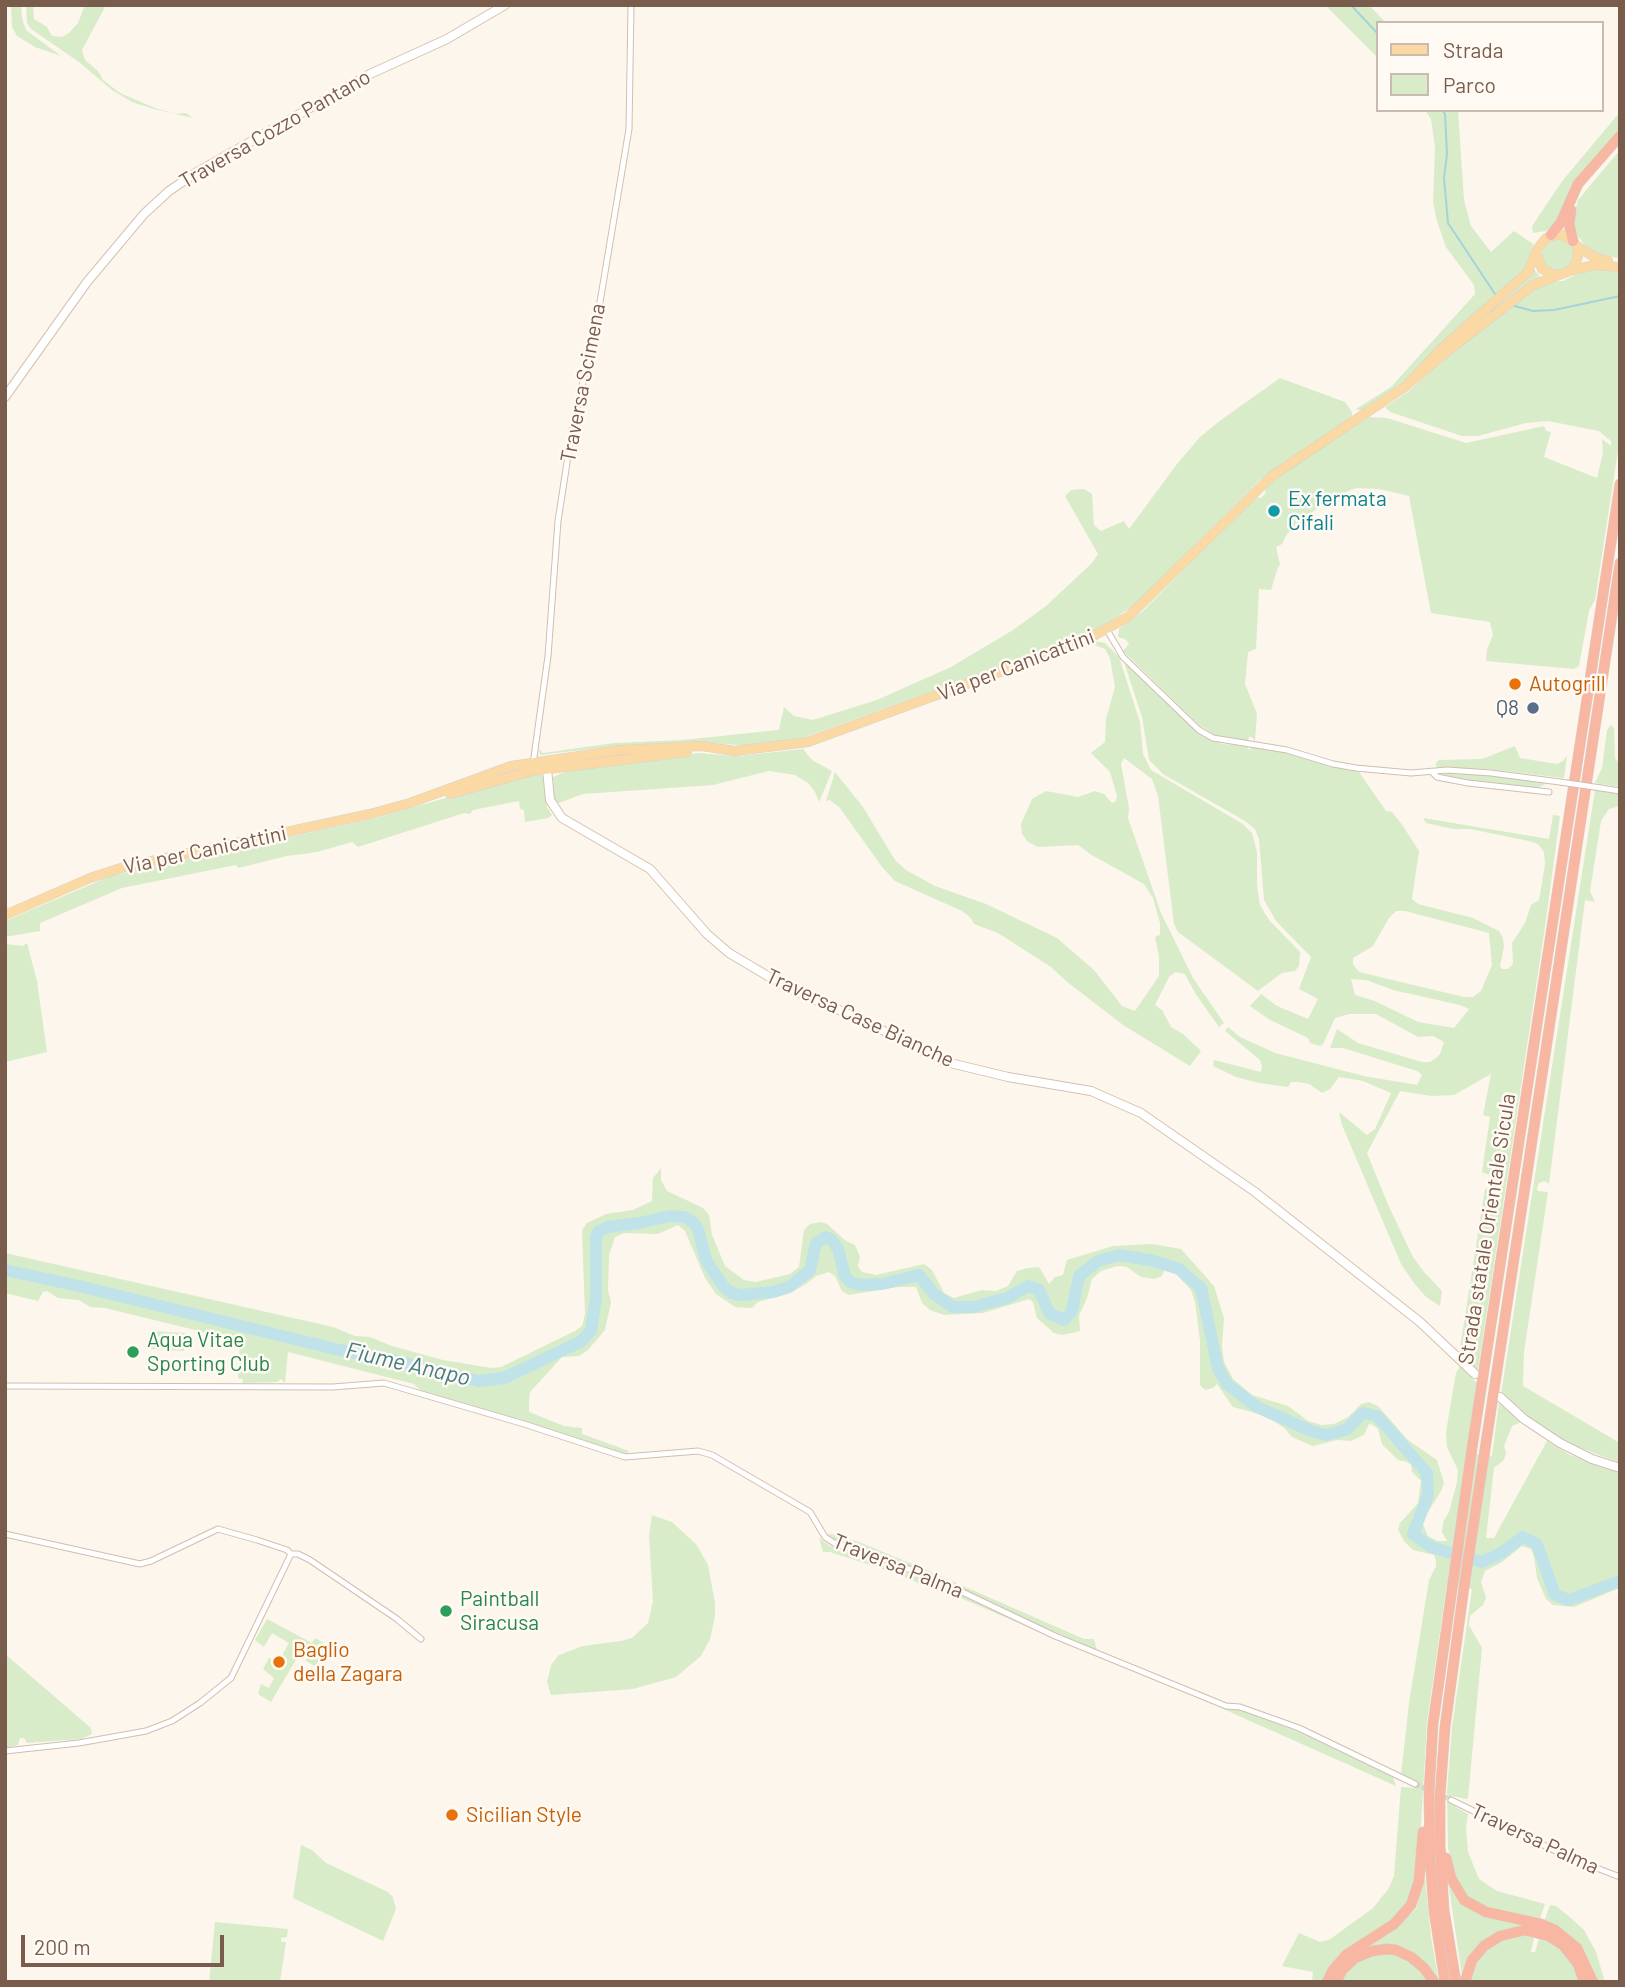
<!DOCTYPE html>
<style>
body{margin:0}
#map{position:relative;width:1625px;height:1987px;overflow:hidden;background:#fdf6ec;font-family:Barlow,sans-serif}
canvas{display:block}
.frame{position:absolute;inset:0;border:7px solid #7a5c4d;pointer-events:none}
.legend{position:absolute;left:1376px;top:21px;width:228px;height:91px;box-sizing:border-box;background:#fffaf3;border:2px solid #cabbb1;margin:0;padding:9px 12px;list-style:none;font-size:21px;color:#7a5c4d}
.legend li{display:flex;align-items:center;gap:14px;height:35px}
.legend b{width:35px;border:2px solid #cabbb1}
.scale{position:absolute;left:21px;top:1935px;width:203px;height:32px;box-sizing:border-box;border:4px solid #7a5c4d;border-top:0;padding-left:9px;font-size:21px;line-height:24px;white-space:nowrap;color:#7a5c4d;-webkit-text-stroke:5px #fffaf3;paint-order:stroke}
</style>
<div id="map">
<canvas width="1625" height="1987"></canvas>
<div class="frame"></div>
<ul class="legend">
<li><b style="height:9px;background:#fbd9a5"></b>Strada</li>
<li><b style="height:19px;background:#d8ecc9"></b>Parco</li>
</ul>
<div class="scale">200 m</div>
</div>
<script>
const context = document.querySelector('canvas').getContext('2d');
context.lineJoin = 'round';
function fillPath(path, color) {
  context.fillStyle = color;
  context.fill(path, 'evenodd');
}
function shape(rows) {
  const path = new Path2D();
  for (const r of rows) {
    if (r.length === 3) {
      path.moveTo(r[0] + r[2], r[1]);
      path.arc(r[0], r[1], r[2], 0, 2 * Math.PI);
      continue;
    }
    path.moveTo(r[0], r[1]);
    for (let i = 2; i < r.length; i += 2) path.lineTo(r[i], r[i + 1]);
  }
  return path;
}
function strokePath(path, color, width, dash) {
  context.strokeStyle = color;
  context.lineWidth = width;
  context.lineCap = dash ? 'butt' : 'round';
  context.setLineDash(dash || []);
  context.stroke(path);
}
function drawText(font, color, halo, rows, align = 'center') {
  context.font = font + ' Barlow,sans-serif';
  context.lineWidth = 5;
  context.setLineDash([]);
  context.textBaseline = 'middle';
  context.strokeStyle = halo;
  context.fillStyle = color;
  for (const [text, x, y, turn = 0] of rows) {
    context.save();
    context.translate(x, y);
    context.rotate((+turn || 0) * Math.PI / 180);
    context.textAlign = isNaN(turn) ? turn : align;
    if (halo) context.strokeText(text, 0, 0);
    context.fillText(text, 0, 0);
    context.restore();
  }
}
const green = shape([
 [11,5,21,5,22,18,26,30,61,56,35,47,17,36,12,27],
 [26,5,33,5,34,19,47,27,52,36,62,37,69,33,78,23,85,5,106,5,82,50,85,60,98,71,103,80,120,93,155,108,176,114,186,113,193,118,154,109,132,102,112,90,79,62,31,29,27,23],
 [1325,5,1369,5,1386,23,1378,23,1378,58],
 [1425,110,1458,110,1464,200,1471,226,1491,252,1514,231,1533,244,1529,264,1540,276,1521,289,1548,282,1563,281,1582,271,1599,269,1620,271,1620,438,1595,600,1589,611,1579,666,1574,669,1486,661,1487,650,1493,635,1490,622,1431,613,1409,496,1379,489,1356,488,1327,500,1287,534,1282,544,1276,547,1280,565,1278,567,1271,590,1259,589,1256,649,1248,652,1245,684,1257,714,1255,741,1252,737,1249,737,1248,741,1214,735,1199,725,1123,651,1129,644,1125,639,1118,637,1119,629,1143,611,1254,498,1261,498,1265,494,1266,487,1294,465,1369,417,1387,418,1466,443,1544,426,1546,431,1551,432,1544,457,1597,478,1603,453,1602,439,1611,446,1611,441,1599,431,1548,421,1526,423,1478,436,1462,436,1390,412,1385,407,1408,392,1446,357,1411,376,1361,411,1356,409,1391,387,1475,294,1474,285,1446,247,1437,221,1433,202,1435,147,1431,119],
 [1620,112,1620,131,1586,170,1556,224,1546,231,1533,233,1532,226,1563,180],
 [1620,150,1620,258,1600,256,1587,248,1577,235,1573,220,1578,200],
 [1558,255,16],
 [1280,378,1345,402,1352,412,1352,417,1284,462,1259,481,1138,603,1106,624,1086,634,994,669,800,739,749,746,701,742,608,747,540,755,539,749,543,753,614,743,682,740,779,730,784,707,794,716,813,720,877,700,951,667,1013,630,1046,606,1092,563,1098,554,1065,496,1071,490,1084,489,1092,494,1094,525,1101,531,1124,521,1129,529,1177,464,1200,437,1221,420],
 [1095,641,1105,643,1119,657,1140,722,1143,754,1151,770,1243,824,1252,833,1257,852,1257,886,1260,905,1269,920,1300,952,1299,966,1295,971,1282,973,1258,991,1178,932,1174,924,1158,796,1152,779,1124,758,1121,764,1129,808,1128,818,1161,913,1193,978,1224,1023,1219,1027,1195,993,1185,974,1175,972,1169,977,1155,1005,1162,1010,1171,1027,1183,1034,1201,1051,1190,1066,1123,1025,1066,981,1051,967,998,933,974,924,971,918,962,911,895,881,882,867,840,808,830,800,826,801,835,772,863,807,895,860,906,870,935,886,986,904,1057,938,1094,970,1122,1006,1135,1011,1159,976,1159,957,1155,937,1160,935,1160,923,1153,898,1144,884,1090,854,1078,845,1038,847,1028,842,1022,834,1021,824,1032,799,1046,791,1078,797,1095,791,1104,794,1112,803,1116,801,1117,796,1110,772,1091,753,1105,742,1106,719,1115,687,1110,658,1105,649,1089,643],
 [1126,663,1181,717,1207,738,1222,744,1247,746,1249,750,1252,747,1287,753,1332,767,1359,772,1386,811,1392,812,1403,826,1419,851,1412,899,1418,904,1473,918,1499,931,1503,938,1504,947,1500,966,1502,969,1508,969,1513,964,1512,943,1525,923,1531,905,1539,900,1545,865,1544,852,1538,844,1529,841,1470,829,1454,829,1426,823,1423,818,1549,839,1553,815,1560,816,1545,927,1478,1371,1459,1354,1485,1189,1494,1186,1502,1187,1502,1180,1482,1172,1490,1117,1483,1115,1491,1074,1454,1095,1431,1096,1400,1091,1367,1153,1389,1207,1413,1257,1424,1272,1442,1291,1440,1306,1426,1297,1414,1283,1401,1264,1342,1125,1339,1112,1367,1135,1375,1129,1391,1093,1363,1081,1339,1077,1330,1089,1322,1093,1309,1084,1299,1082,1291,1082,1288,1087,1259,1083,1236,1077,1213,1066,1214,1060,1261,1072,1262,1066,1260,1060,1225,1031,1228,1027,1240,1037,1275,1053,1364,1076,1417,1085,1422,1075,1417,1071,1343,1048,1330,1048,1337,1029,1358,1043,1422,1062,1430,1062,1436,1058,1440,1054,1444,1042,1433,1036,1418,1037,1376,1014,1349,1014,1335,1018,1323,1044,1320,1046,1310,1043,1308,1038,1270,1020,1250,1006,1261,994,1277,1006,1308,1019,1318,999,1299,989,1311,957,1276,921,1264,900,1259,839,1255,829,1245,821,1163,774,1149,760,1142,717,1125,665],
 [1396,911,1405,911,1489,933,1492,965,1481,991,1473,997,1464,997,1359,972,1353,964,1353,958,1373,946,1389,918],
 [1351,979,1366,980,1393,990,1460,1005,1469,1009,1454,1028,1418,1022,1375,1001,1355,995],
 [1611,725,1614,728,1615,758,1620,765,1620,787,1595,783,1602,768,1607,730],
 [1515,746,1520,758,1557,764,1563,761,1567,755,1564,778,1487,769,1438,768,1435,764,1439,760,1482,759],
 [803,749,812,760,832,771,819,802,815,792,808,783,795,775,769,771,713,785,583,794,556,804,554,799,553,777,567,771,698,753,737,756],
 [1452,772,1494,775,1547,783,1538,788,1506,787,1439,774],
 [537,774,543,776,544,782,547,807,552,815,548,818,525,822,524,810,520,809,519,801,473,810,470,814,464,813,358,847,352,842,317,852,287,856,238,868,236,865,122,888,40,923,40,931,5,937,5,921,113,875,372,819,498,783],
 [1595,790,1620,794,1620,806,1609,809,1601,821,1590,891,1595,902,1585,900,1549,1184,1545,1181,1539,1183,1537,1188,1538,1191,1548,1192,1524,1352,1523,1386,1620,1443,1620,1463,1565,1442,1527,1416,1501,1394],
 [27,943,37,981,47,1052,5,1062,5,944,23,946],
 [661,1168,661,1180,667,1191,703,1208,709,1215,712,1235,725,1266,744,1280,756,1282,790,1274,799,1267,804,1230,810,1224,821,1222,827,1224,846,1241,855,1245,860,1257,858,1266,862,1272,876,1275,924,1264,932,1270,944,1293,954,1298,982,1290,996,1291,1008,1286,1017,1271,1028,1268,1039,1267,1049,1284,1055,1277,1063,1275,1067,1260,1113,1246,1152,1244,1181,1249,1214,1286,1224,1318,1222,1346,1224,1362,1233,1379,1252,1395,1288,1406,1308,1421,1321,1425,1334,1424,1348,1417,1361,1404,1369,1402,1378,1406,1408,1440,1437,1460,1444,1483,1441,1491,1422,1522,1428,1536,1437,1541,1447,1541,1442,1532,1443,1522,1449,1512,1457,1482,1458,1470,1447,1447,1446,1432,1456,1373,1460,1366,1477,1383,1467,1447,1477,1448,1477,1454,1492,1456,1499,1403,1521,1422,1512,1426,1504,1446,1506,1453,1504,1460,1494,1468,1486,1538,1494,1538,1547,1441,1570,1455,1620,1472,1620,1590,1617,1589,1574,1607,1553,1605,1546,1599,1537,1578,1534,1557,1531,1549,1522,1546,1502,1562,1485,1571,1481,1582,1486,1598,1483,1605,1470,1616,1469,1625,1482,1648,1468,1798,1466,1799,1452,1796,1451,1804,1468,1814,1466,1829,1468,1852,1479,1879,1497,1891,1545,1904,1540,1919,1545,1919,1550,1905,1556,1906,1572,1919,1584,1930,1596,1952,1605,1982,1597,1982,1592,1966,1581,1947,1559,1928,1488,1908,1468,1898,1457,1881,1448,1848,1447,1792,1452,1727,1472,1589,1447,1584,1427,1722,1419,1860,1411,1900,1382,1928,1346,1950,1323,1982,1312,1982,1313,1972,1282,1966,1299,1933,1320,1942,1329,1940,1373,1908,1389,1888,1394,1876,1401,1787,1415,1788,1415,1782,1401,1774,1409,1703,1429,1580,1436,1566,1436,1561,1434,1555,1413,1550,1404,1541,1398,1530,1400,1523,1418,1503,1421,1481,1412,1472,1411,1465,1407,1462,1398,1460,1382,1444,1378,1429,1373,1425,1369,1424,1364,1435,1351,1441,1337,1440,1313,1446,1292,1437,1284,1428,1267,1416,1233,1407,1217,1384,1213,1388,1205,1390,1200,1385,1200,1341,1195,1302,1191,1290,1174,1272,1165,1269,1162,1276,1154,1279,1141,1277,1127,1267,1117,1266,1101,1271,1092,1279,1087,1298,1079,1316,1080,1331,1062,1335,1054,1333,1037,1318,1033,1302,1029,1299,983,1313,944,1315,930,1310,922,1303,916,1287,898,1287,849,1295,842,1291,835,1276,829,1272,816,1276,806,1284,790,1293,758,1302,752,1308,735,1307,716,1294,705,1278,685,1231,678,1225,658,1234,624,1233,615,1237,609,1255,608,1290,611,1302,605,1330,588,1350,579,1356,562,1357,530,1392,529,1401,529,1412,564,1426,582,1428,582,1434,629,1451,626,1454,524,1421,423,1393,414,1384,288,1352,285,1383,281,1379,277,1382,243,1383,243,1379,238,1378,240,1341,105,1308,90,1307,79,1300,58,1298,47,1291,43,1292,38,1301,5,1293,5,1253,333,1327,355,1336,370,1337,392,1346,443,1360,491,1368,501,1367,575,1331,582,1326,585,1314,582,1230,587,1223,606,1214,633,1210,652,1201,653,1178],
 [151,1331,185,1333,184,1351,150,1349],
 [652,1515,672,1522,696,1544,708,1565,715,1603,715,1616,710,1639,701,1656,676,1677,633,1689,551,1695,547,1682,551,1665,559,1655,583,1646,621,1641,632,1638,648,1623,653,1601,649,1535],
 [827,1533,859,1542,929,1571,1084,1639,1094,1639,1097,1650,855,1547,837,1541],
 [819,1538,830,1546,885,1563,948,1590,955,1591,1055,1639,954,1595,947,1596,898,1574,830,1552,823,1552],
 [267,1619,312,1643,315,1638,329,1646,315,1666,306,1661,307,1657,300,1653,271,1702,258,1694,261,1684,269,1688,274,1678,263,1669,269,1658,278,1661,280,1659,289,1643,272,1633,264,1647,255,1640],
 [5,1654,91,1728,92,1734,81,1739,27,1743,24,1738,20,1738,18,1745,5,1748],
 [1221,1708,1240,1710,1299,1732,1393,1777,1396,1786],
 [301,1845,312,1850,326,1863,388,1892,393,1897,396,1909,383,1941,293,1898],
 [1425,1877,1431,1937,1439,1982,1416,1956,1359,1951,1392,1930,1416,1909],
 [1448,1881,1458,1897,1524,1924,1524,1927,1469,1959,1462,1976],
 [215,1922,288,1929,287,1937,281,1938,281,1942,286,1942,280,1982,209,1982],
 [1535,1934,1531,1952,1535,1952,1540,1935,1550,1940,1570,1956,1580,1982,1469,1982,1474,1963,1484,1950,1509,1936],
 [1394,1953,1416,1964,1430,1982,1340,1982,1353,1963,1370,1954]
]);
const stream = shape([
 [1351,5,1378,34],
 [1442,110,1445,114,1447,154,1444,178,1448,223,1495,294],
 [1511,305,1533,311,1554,310,1620,296]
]);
const river = shape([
 [5,1270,79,1286,339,1350,390,1359,441,1373,479,1381,504,1378,580,1342,591,1331,596,1299,596,1237,599,1231,608,1227,639,1223,670,1216,684,1217,693,1222,698,1229,706,1260,723,1286,731,1293,741,1295,773,1292,789,1287,810,1270,816,1243,826,1237,832,1240,838,1249,845,1276,850,1282,860,1285,882,1284,919,1275,934,1294,953,1307,973,1307,1007,1298,1028,1286,1039,1290,1050,1314,1064,1320,1072,1311,1079,1276,1098,1261,1120,1255,1154,1261,1179,1269,1201,1288,1218,1368,1227,1384,1257,1407,1311,1431,1326,1435,1346,1430,1363,1413,1377,1416,1427,1473,1428,1495,1413,1534,1431,1547,1482,1562,1501,1553,1523,1537,1537,1544,1555,1595,1569,1600,1617,1582,1620,1583]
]);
const streetTunnel = shape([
 [1415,1784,1451,1800]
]);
const street = shape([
 [1107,630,1123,657,1199,730,1213,738,1287,750,1333,764,1356,768,1411,773,1447,770,1491,773,1560,782],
 [533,764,548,656,558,521,572,430,597,320,629,129,631,5],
 [1432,772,1437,777,1468,783,1549,792],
 [1601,788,1620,791],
 [5,1386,333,1387,384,1383,524,1424,625,1457,698,1451,712,1455,810,1512,825,1537,834,1543,885,1559,956,1589,1055,1636,1226,1706,1240,1707,1299,1728,1415,1784],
 [5,1534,140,1564,151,1561,218,1529,257,1540,287,1550,291,1554,231,1678,200,1703,172,1721,146,1731,79,1743,5,1751],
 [291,1554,298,1554,310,1560,397,1619,421,1639],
 [1451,1800,1568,1857,1620,1877]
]);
const secondary = shape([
 [5,397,87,282,144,214,169,191,197,172,370,74,447,39,505,5],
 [547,769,550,800,562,818,650,869,707,934,729,953,788,988,860,1019,946,1062,1008,1077,1091,1091,1141,1113,1255,1192,1420,1322,1475,1374],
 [1500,1397,1524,1419,1560,1443,1592,1459,1620,1468]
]);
const primary = shape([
 [1577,246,1594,257,1608,261],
 [1537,255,1542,269,1557,276],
 [1573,270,1595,265,1620,267],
 [450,794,532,771,687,752],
 [5,915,90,878,124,867,370,814,410,803,511,766,620,750,702,746,735,751,808,742,1082,642,1128,617,1272,476,1406,386,1444,354,1533,285,1572,270,1578,257,1577,246,1573,241,1561,234,1546,238,1538,248,1528,272,1443,347,1406,386]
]);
const highway = shape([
 [1571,210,1569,224,1573,241],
 [1551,235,1561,222,1578,184,1620,136],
 [1446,1858,1451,1878,1464,1900,1486,1912,1541,1924,1555,1930,1577,1948,1593,1982],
 [1327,1982,1333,1970,1346,1955,1394,1924,1411,1905,1419,1881,1423,1832],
 [1336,1982,1342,1970,1355,1958,1372,1951,1387,1949,1396,1950,1411,1957,1424,1968,1434,1982],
 [1445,1982,1434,1911,1430,1858,1429,1793,1433,1724,1472,1448,1620,484],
 [1456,1982,1444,1910,1440,1846,1440,1796,1445,1727,1464,1587,1620,563],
 [1465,1982,1472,1960,1484,1946,1500,1936,1525,1930,1549,1936,1563,1945,1578,1964,1584,1982]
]);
const streetBridge = shape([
 [1560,782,1601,788]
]);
const markers = [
 [1274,511,7,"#0f9aa8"],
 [1515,684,7,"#e8710a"],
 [1533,708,7,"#5c6f8a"],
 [133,1352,7,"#2e9e5b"],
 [446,1611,7,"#2e9e5b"],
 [279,1662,7,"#e8710a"],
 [452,1815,7,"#e8710a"]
];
const streetNames = [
 ["Traversa Cozzo Pantano",275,129,-30],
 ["Traversa Scimena",583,383,-79],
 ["Via per Canicattini",1016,665,-21],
 ["Via per Canicattini",205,850,-12],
 ["Traversa Case Bianche",860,1018,25],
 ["Strada statale Orientale Sicula",1487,1229,-81],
 ["Traversa Palma",898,1566,22],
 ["Traversa Palma",1535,1839,25]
];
const cultureNames = [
 ["Ex fermata",1288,499],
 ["Cifali",1288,523]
];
const foodNames = [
 ["Autogrill",1529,684],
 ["Baglio",293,1650],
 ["della Zagara",293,1674],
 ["Sicilian Style",466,1815]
];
const serviceNames = [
 ["Q8",1519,708]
];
const leisureNames = [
 ["Aqua Vitae",147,1340],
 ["Sporting Club",147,1364],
 ["Paintball",460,1599],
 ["Siracusa",460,1623]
];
const waterNames = [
 ["Fiume Anapo",408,1364,13]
];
fillPath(green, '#d8ecc9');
strokePath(stream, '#a5d3da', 2);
strokePath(river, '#bfe3e8', 12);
strokePath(streetTunnel, '#dcd0c4', 5, [5, 2.5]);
strokePath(street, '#d1beb0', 7);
strokePath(secondary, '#d6c0b0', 10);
strokePath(primary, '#dad1cd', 10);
strokePath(highway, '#dad1cd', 11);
strokePath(street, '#fff', 5);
strokePath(secondary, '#fff', 8);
strokePath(primary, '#fbd9a5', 9);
strokePath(highway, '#f7b7a3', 10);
strokePath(streetBridge, '#d1beb0', 7, []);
strokePath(streetBridge, '#fff', 5);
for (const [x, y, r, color] of markers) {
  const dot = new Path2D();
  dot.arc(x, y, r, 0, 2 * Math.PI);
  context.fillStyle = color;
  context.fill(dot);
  strokePath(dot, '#fffaf3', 2.5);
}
drawText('21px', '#7a5c4d', '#fffaf3', streetNames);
drawText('21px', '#0d838f', '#fffaf3', cultureNames, 'left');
drawText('21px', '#c56008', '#fffaf3', foodNames, 'left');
drawText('21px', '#4e5e75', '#fffaf3', serviceNames, 'right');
drawText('21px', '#27864d', '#fffaf3', leisureNames, 'left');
drawText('italic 23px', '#437c86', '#fffaf3', waterNames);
</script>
